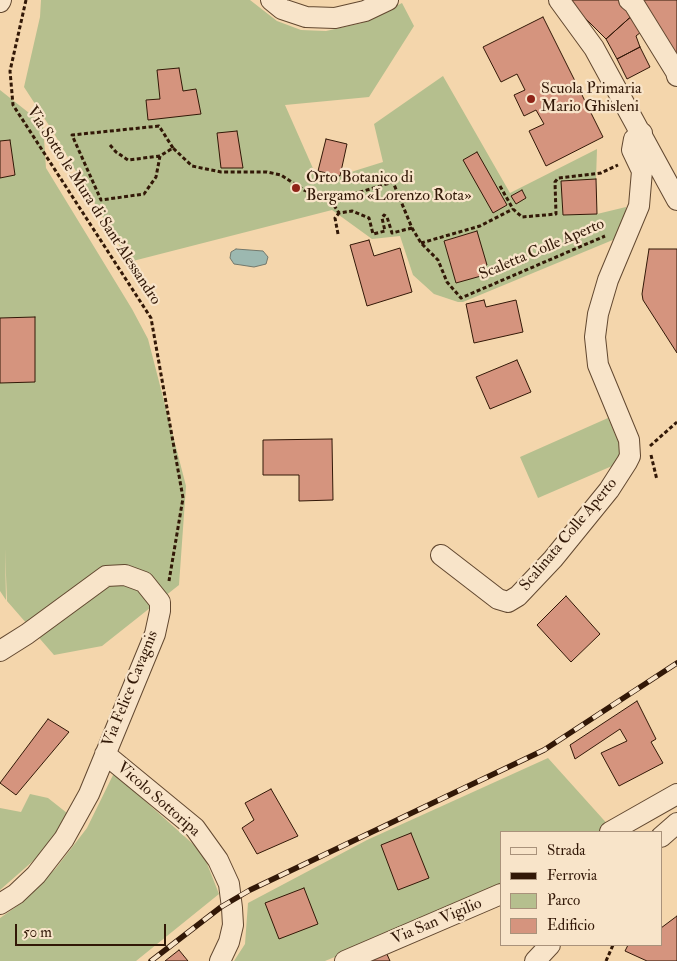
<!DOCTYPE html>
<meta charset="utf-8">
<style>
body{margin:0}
#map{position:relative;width:677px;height:961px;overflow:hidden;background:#f4d6ac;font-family:"IM FELL Double Pica",serif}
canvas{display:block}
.legend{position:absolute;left:500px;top:831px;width:162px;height:115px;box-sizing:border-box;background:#f8e4c9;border:1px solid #a9927b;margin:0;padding:6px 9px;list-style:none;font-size:15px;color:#321807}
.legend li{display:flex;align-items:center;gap:10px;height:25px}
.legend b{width:25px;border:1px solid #a9927b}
.scale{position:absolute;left:15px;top:924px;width:151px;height:22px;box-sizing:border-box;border:2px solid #321807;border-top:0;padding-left:6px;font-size:15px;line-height:18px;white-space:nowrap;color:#321807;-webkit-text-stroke:4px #f8e4c9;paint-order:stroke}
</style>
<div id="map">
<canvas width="677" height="961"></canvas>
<ul class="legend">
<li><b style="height:6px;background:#f8e4c9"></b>Strada</li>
<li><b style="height:6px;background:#321807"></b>Ferrovia</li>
<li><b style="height:14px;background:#b5bf8e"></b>Parco</li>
<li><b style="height:14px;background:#d5947e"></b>Edificio</li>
</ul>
<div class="scale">50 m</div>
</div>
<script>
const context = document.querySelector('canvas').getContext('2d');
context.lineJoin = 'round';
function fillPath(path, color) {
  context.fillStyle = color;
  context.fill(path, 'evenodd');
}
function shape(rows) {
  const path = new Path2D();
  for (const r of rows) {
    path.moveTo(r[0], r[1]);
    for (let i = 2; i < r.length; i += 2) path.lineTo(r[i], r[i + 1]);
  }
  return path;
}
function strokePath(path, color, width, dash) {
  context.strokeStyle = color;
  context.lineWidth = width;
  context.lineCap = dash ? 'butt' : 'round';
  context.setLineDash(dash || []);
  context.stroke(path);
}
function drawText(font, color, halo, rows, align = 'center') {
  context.font = font + ' "IM FELL Double Pica",serif';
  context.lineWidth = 4.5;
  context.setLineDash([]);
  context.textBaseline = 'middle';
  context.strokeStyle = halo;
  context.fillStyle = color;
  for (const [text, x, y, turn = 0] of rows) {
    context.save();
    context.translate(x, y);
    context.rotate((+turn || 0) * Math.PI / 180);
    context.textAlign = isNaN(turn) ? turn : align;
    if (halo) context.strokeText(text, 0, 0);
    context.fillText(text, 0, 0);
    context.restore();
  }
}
const green = shape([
 [41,0,250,0,277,21,301,30,326,31,362,23,402,3,414,26,369,97,285,105,319,182,383,162,374,124,443,76,510,193,597,149,596,179,562,181,563,215,597,214,626,207,625,222,620,237,463,302,458,302,434,294,413,275,400,236,372,239,332,210,129,262,52,130,24,87,40,17],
 [476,231,487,265,478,268,480,276,456,283,444,241],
 [0,90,43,124,46,168,132,309,148,339,186,486,179,585,102,646,54,655,7,601,5,549,6,600,0,591],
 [608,418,626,460,538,498,520,457],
 [548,758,611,828,603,832,501,832,501,888,495,891,325,961,234,961,245,944,248,903,367,840],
 [114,773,194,845,206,861,219,894,136,961,0,961,0,918,23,902,56,868,87,828],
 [30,794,48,798,67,813,61,832,33,861,0,890,0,808,21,812]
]);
const water = shape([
 [236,249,263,251,268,257,266,264,254,267,241,265,234,264,230,258,231,252,236,249]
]);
const building = shape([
 [567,0,621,0,635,13,606,39,567,0],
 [638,0,677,0,677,62,638,0],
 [635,13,646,28,636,36,640,47,617,59,606,39,635,13],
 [543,17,603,137,546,166,529,131,544,124,536,110,524,116,514,95,525,90,517,74,501,82,483,47,543,17],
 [640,47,650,67,627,79,617,59,640,47],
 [179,68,183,91,196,89,201,114,148,120,146,100,160,99,157,70,179,68],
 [237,131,243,168,221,168,217,133,237,131],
 [326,139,347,144,340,176,318,171,326,139],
 [10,140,15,175,0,178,0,141,10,140],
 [477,152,507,205,493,213,463,160,477,152],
 [596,179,597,214,563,215,561,181,596,179],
 [522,190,526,198,516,204,511,196,522,190],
 [477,231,487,265,478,268,481,276,456,283,444,241,477,231],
 [369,240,374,256,400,248,412,292,367,306,350,245,369,240],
 [649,249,677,249,677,353,643,300,642,294,649,249],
 [484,300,486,307,516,300,523,332,474,343,466,304,484,300],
 [35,317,35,382,0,383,0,318,35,317],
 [517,360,531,392,490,409,476,377,517,360],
 [332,439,333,500,299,501,299,475,263,475,263,440,332,439],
 [566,596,600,634,571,662,537,625,566,596],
 [637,701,656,739,651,742,663,763,619,786,601,753,627,741,620,729,575,759,570,745,637,701],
 [48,719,69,732,16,795,0,783,48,719],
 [271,789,298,836,257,854,242,828,254,820,245,803,271,789],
 [411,833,429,878,398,890,381,845,411,833],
 [304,888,318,924,279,939,265,903,304,888],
 [677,916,677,961,647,961,625,951,628,945,661,945,661,928,677,916],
 [179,950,188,961,165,961,179,950],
 [386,952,390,961,365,961,386,952]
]);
const path = shape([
 [26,0,10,71,13,105,151,318,183,498,169,581],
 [110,145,116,152,128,160,160,156],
 [173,148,159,126,72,135,101,200,144,194,156,177,160,156,173,148,192,166,221,172,267,172,281,175,304,190,331,201],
 [500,186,513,209,522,217,556,214,555,182,558,178,601,173,618,165],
 [412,228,392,233,387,217,384,215,382,218,385,231,373,234,369,218,352,211,339,213,331,201,393,182,412,228,421,243,438,260,447,282,461,298,605,236],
 [338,234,335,218,339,213],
 [421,243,480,226,513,209],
 [650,446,677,422],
 [651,455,657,480],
 [606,961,613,945]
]);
const minor = shape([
 [271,0,282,9,306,17,335,18,365,11,388,0],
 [559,0,594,48,677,200],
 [629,0,634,4,676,72,677,76],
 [0,2,1,0],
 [441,555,498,599,508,602,518,596,553,559,609,490,627,462,630,456,629,440,598,365,595,337,598,314,608,280,639,206,642,171,632,150,634,139,642,133],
 [0,651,27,634,106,576,125,575,144,582,160,602,160,611,155,634,89,794,64,839,36,875,16,894,0,904],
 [105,754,195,828,218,860,229,884,232,908,233,925,229,942,220,961],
 [610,832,677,794],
 [661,837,677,823],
 [345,961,501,894],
 [535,961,550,945]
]);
const rail = shape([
 [151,961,221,907,250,890,544,750,677,663]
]);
const markers = [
 [531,99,5,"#8f2418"],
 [296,188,5,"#8f2418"]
];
const poiNames = [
 ["Scuola Primaria",541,90],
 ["Mario Ghisleni",541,108],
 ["Orto Botanico di",306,179],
 ["Bergamo «Lorenzo Rota»",306,197]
];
const streetNames = [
 ["Via Sotto le Mura di Sant'Alessandro",93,206,57],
 ["Scaletta Colle Aperto",542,250,-23],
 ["Scalinata Colle Aperto",569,535,-50],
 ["Via Felice Cavagnis",131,689,-68],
 ["Vicolo Sottoripa",158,800,41],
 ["Via San Vigilio",437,922,-23]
];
fillPath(green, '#b5bf8e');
fillPath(water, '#9cb8b0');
strokePath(water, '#72786c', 1);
fillPath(building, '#d5947e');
strokePath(building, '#321807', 1);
strokePath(minor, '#624830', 22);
strokePath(path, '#321807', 3, [4, 2.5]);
strokePath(minor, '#f8e4c9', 20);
strokePath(rail, '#321807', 5.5);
strokePath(rail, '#f8e4c9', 4, [11]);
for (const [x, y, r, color] of markers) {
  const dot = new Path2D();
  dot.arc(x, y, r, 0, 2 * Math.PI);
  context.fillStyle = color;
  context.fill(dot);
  strokePath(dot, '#f8e4c9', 2);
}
drawText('16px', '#321807', '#f8e4c9', poiNames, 'left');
drawText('16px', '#321807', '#f8e4c9', streetNames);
</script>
